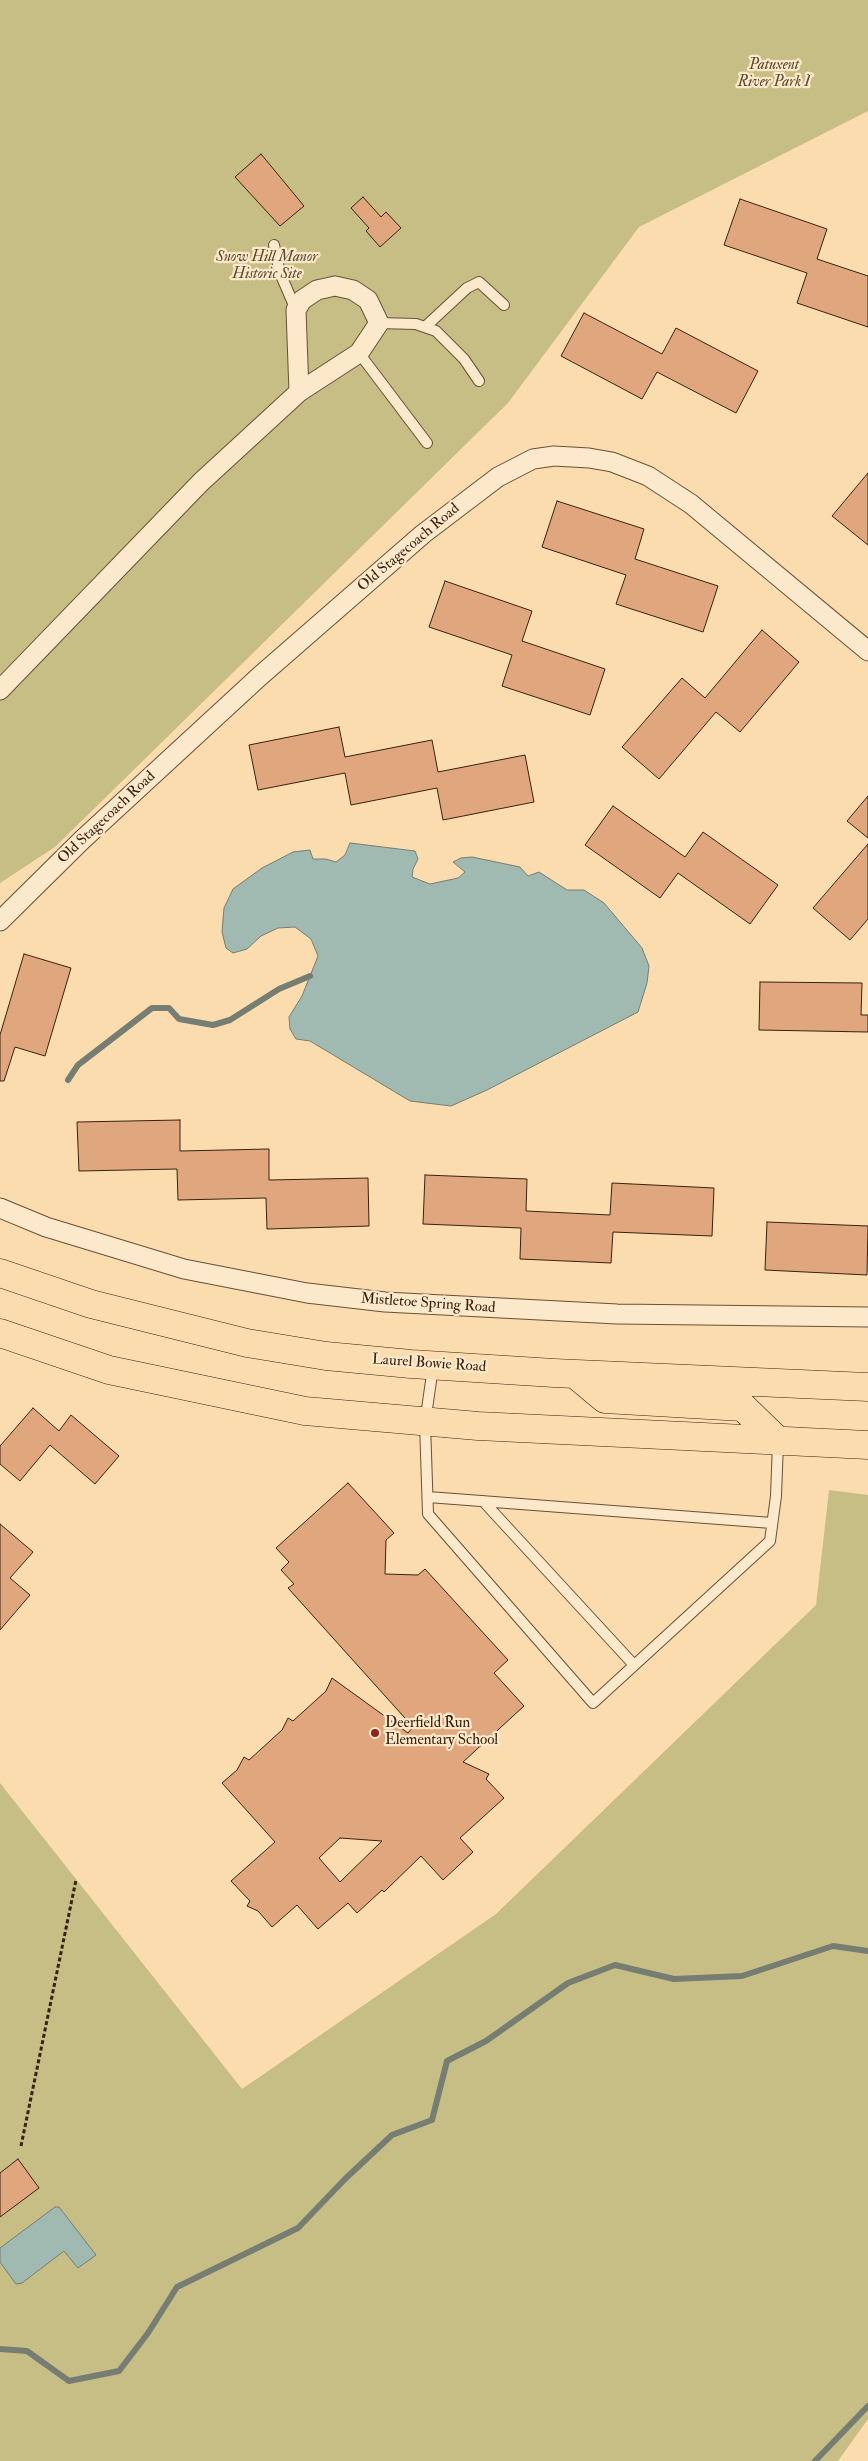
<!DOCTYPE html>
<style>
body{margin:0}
canvas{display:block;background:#fbdcae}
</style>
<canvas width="868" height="2461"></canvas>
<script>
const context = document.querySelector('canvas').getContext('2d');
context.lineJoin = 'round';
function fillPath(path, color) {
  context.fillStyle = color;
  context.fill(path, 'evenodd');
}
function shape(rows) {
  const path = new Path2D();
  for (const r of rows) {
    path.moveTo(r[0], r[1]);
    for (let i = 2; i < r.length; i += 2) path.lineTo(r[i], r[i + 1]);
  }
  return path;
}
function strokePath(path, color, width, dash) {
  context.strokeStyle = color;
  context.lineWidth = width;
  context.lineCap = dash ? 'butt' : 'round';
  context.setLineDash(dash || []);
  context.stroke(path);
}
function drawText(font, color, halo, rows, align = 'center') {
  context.font = font + ' "IM FELL Double Pica",serif';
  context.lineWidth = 4.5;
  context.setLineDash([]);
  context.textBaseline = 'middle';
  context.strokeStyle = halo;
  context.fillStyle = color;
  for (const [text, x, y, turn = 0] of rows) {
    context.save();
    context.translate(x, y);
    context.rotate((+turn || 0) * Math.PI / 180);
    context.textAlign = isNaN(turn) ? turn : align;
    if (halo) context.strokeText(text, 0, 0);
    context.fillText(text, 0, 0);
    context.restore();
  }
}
const green = shape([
 [0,0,868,0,868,111,639,227,508,403,55,847,0,883],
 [829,1490,868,1495,868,2419,838,2461,0,2461,0,1783,242,2089,496,1914,816,1605]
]);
const water = shape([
 [350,843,415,851,418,859,413,869,412,877,430,884,458,878,465,872,453,862,461,858,472,857,520,867,528,876,539,872,567,890,584,890,604,903,642,948,649,966,647,983,638,1012,487,1090,451,1106,410,1101,310,1041,296,1039,290,1029,289,1017,302,996,318,956,311,939,295,927,278,928,261,936,247,949,233,953,226,948,222,932,224,908,233,889,262,868,293,852,310,850,313,859,326,859,336,862,345,855,350,843],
 [55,2207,59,2207,96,2255,78,2268,64,2251,22,2283,16,2284,0,2262,0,2248,55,2207]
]);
const stream = shape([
 [68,1080,78,1065,152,1008,169,1008,179,1019,213,1025,230,1020,279,989,310,976],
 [0,2349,27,2351,69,2381,119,2371,148,2333,177,2287,298,2228,345,2179,392,2135,432,2120,447,2061,486,2041,568,1983,615,1965,674,1979,742,1976,833,1946,868,1951],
 [815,2461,868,2406]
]);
const building = shape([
 [261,154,304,206,280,226,235,177,261,154],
 [363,197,381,217,386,212,401,228,380,247,366,231,369,228,351,208,363,197],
 [740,199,827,229,817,259,868,276,868,327,797,303,807,273,724,245,740,199],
 [584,313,662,354,676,328,758,371,736,413,657,372,642,399,561,356,584,313],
 [868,473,868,545,832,516,868,473],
 [557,501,644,529,635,559,718,586,703,632,616,604,626,575,542,547,557,501],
 [445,581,532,611,522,641,605,669,590,715,502,686,512,655,429,627,445,581],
 [762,630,799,662,740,732,716,712,659,779,622,747,682,678,705,698,762,630],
 [339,727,345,757,432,740,438,772,525,755,534,802,443,820,437,788,351,805,345,773,258,790,249,745,339,727],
 [868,796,868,838,847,821,868,796],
 [613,806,685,857,703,832,778,885,750,924,678,873,660,898,585,845,613,806],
 [868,844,868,919,850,940,813,908,868,844],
 [24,954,71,968,45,1056,15,1047,4,1081,0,1081,0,1035,24,954],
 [760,982,862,983,861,1015,868,1015,868,1032,759,1030,760,982],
 [180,1120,180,1151,269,1149,269,1180,368,1178,369,1226,267,1229,266,1198,178,1200,177,1169,79,1171,77,1122,180,1120],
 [425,1175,527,1179,526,1211,610,1215,612,1183,714,1188,712,1236,613,1232,611,1263,520,1259,521,1228,423,1224,425,1175],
 [767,1222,868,1226,867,1275,765,1270,767,1222],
 [33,1408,59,1431,71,1415,119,1456,95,1484,50,1445,20,1481,0,1464,0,1446,33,1408],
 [348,1483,394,1533,386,1540,385,1574,418,1575,425,1569,508,1660,494,1673,524,1706,463,1762,489,1774,486,1779,504,1798,460,1838,473,1852,443,1880,421,1856,384,1892,382,1890,357,1913,348,1903,318,1929,297,1905,272,1927,258,1911,247,1906,250,1901,231,1881,275,1842,222,1783,237,1770,244,1757,249,1760,282,1730,288,1718,293,1721,326,1691,332,1678,408,1733,413,1727,288,1588,294,1584,281,1570,289,1562,276,1548,348,1483],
 [340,1838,382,1841,340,1882,319,1858,340,1838],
 [0,1524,33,1552,10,1578,30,1595,0,1630,0,1524],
 [18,2159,39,2188,0,2217,0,2173,18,2159]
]);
const path = shape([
 [21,2146,76,1880]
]);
const lane = shape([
 [274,245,280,273,296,310],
 [379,323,416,324,436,331,464,359,479,381],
 [425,327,467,288,479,282,504,305],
 [359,353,427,443],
 [433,1367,425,1423,428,1514,593,1703,770,1541,776,1496,778,1442],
 [428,1497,772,1523],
 [483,1501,634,1665]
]);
const street = shape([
 [335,286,353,290,368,300,379,323,359,353,299,392,296,310,302,300,317,290,335,286],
 [0,690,201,482,299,392],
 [0,921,82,840,260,676,423,534,498,477,533,459,554,456,589,458,612,462,648,476,691,504,868,651],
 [0,1208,46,1227,184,1269,307,1293,385,1302,617,1314,868,1317]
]);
const primary = shape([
 [0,1273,91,1304,247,1343,326,1356,411,1364,554,1373,868,1387],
 [0,1333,109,1370,305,1411,478,1426,868,1445],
 [575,1374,605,1399,743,1407,778,1441]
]);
const markers = [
 [375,1733,5,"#8f2418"]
];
const parkNames = [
 ["Patuxent",774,66],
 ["River Park I",774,83],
 ["Snow Hill Manor",267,258],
 ["Historic Site",267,275]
];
const streetNames = [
 ["Old Stagecoach Road",409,548,-40],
 ["Old Stagecoach Road",107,818,-43],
 ["Mistletoe Spring Road",428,1304,4],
 ["Laurel Bowie Road",429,1364,4]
];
const poiNames = [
 ["Deerfield Run",385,1724],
 ["Elementary School",385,1741]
];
fillPath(green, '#c7be85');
fillPath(water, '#a0bab2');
strokePath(water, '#767d72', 1);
strokePath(stream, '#767d72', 6);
fillPath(building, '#e0a77e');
strokePath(building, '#382111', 1);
strokePath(lane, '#695038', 12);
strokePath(street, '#695038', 21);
strokePath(primary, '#382111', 29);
strokePath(path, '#382111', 3, [4, 2.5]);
strokePath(lane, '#fce8ca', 10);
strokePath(street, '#fce8ca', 19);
strokePath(primary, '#fbdcae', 28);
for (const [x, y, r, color] of markers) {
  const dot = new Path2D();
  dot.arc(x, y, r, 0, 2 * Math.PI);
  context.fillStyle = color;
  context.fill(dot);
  strokePath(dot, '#fce8ca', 2);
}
drawText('italic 15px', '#5c482e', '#fce8ca', parkNames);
drawText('15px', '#382111', '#fce8ca', streetNames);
drawText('15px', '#382111', '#fce8ca', poiNames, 'left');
</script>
